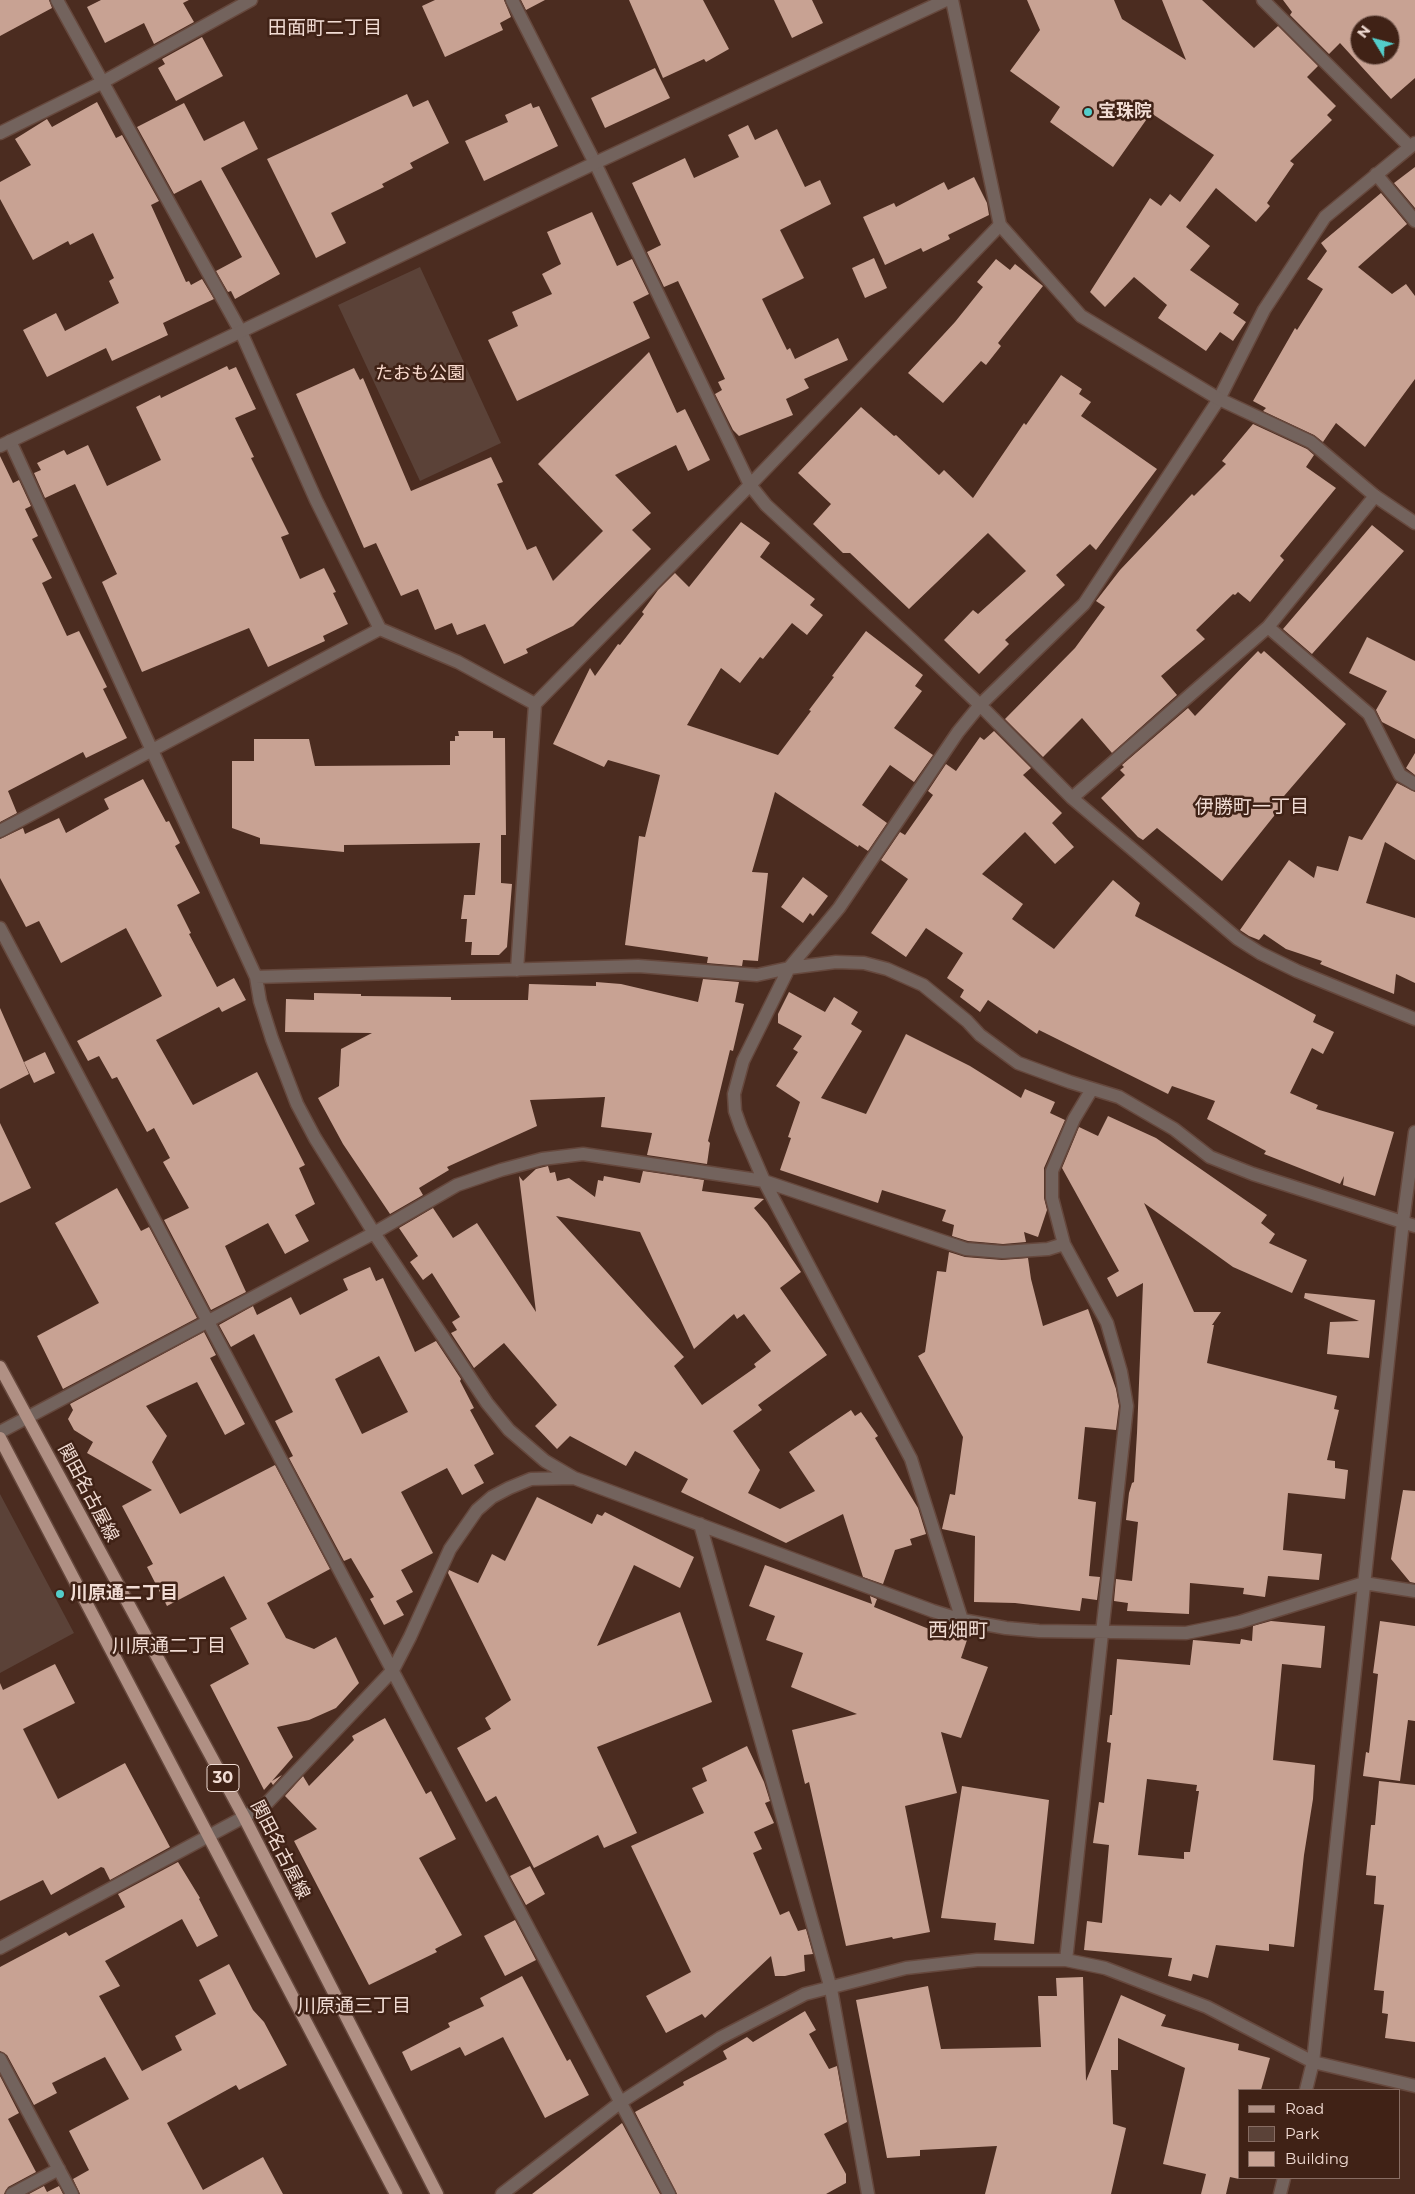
<!DOCTYPE html>
<meta charset="utf-8">
<style>
body{margin:0}
#map{position:relative;width:1415px;height:2194px;overflow:hidden;background:#4b2c20;font-family:Montserrat,sans-serif}
canvas{display:block}
.legend{position:absolute;left:1238px;top:2089px;width:162px;height:90px;box-sizing:border-box;background:#402216;border:1px solid #876c62;margin:0;padding:6px 9px;list-style:none;font-size:15px;color:#f1dcd4}
.legend li{display:flex;align-items:center;gap:10px;height:25px}
.legend b{width:25px;border:1px solid #876c62}
.north{position:absolute;left:1350px;top:15px;width:50px;height:50px;box-sizing:border-box;background:#402216;border:1px solid #876c62;border-radius:50%;rotate:307deg;font-size:14px;font-weight:700;line-height:20px;text-align:center;color:#f1dcd4}
.north::after{content:'';display:block;margin:auto;width:18px;height:22px;background:#53cdca;clip-path:polygon(50% 0,100% 100%,50% 72%,0 100%)}
</style>
<div id="map">
<canvas width="1415" height="2194"></canvas>
<ul class="legend">
<li><b style="height:6px;background:#b09084"></b>Road</li>
<li><b style="height:14px;background:#5b4238"></b>Park</li>
<li><b style="height:14px;background:#c8a293"></b>Building</li>
</ul>
<div class="north">N</div>
</div>
<script>
const context = document.querySelector('canvas').getContext('2d');
context.lineJoin = 'round';
function fillPath(path, color) {
  context.fillStyle = color;
  context.fill(path, 'evenodd');
}
function shape(rows) {
  const path = new Path2D();
  for (const r of rows) {
    path.moveTo(r[0], r[1]);
    for (let i = 2; i < r.length; i += 2) path.lineTo(r[i], r[i + 1]);
  }
  return path;
}
function strokePath(path, color, width, dash) {
  context.strokeStyle = color;
  context.lineWidth = width;
  context.lineCap = dash ? 'butt' : 'round';
  context.setLineDash(dash || []);
  context.stroke(path);
}
function drawText(font, color, halo, rows, align = 'center') {
  context.font = font + ' Montserrat,"Noto Sans JP",sans-serif';
  context.lineWidth = 5;
  context.setLineDash([]);
  context.textBaseline = 'middle';
  context.strokeStyle = halo;
  context.fillStyle = color;
  for (const [text, x, y, turn = 0] of rows) {
    context.save();
    context.translate(x, y);
    context.rotate((+turn || 0) * Math.PI / 180);
    context.textAlign = isNaN(turn) ? turn : align;
    if (halo) context.strokeText(text, 0, 0);
    context.fillText(text, 0, 0);
    context.restore();
  }
}
const green = shape([
 [420,267,501,443,420,481,338,305],
 [0,1494,74,1633,0,1673]
]);
const building = shape([
 [0,0,49,0,52,8,0,36],
 [101,0,189,0,183,3,194,22,154,44,144,23,105,43,87,7],
 [435,0,504,0,511,17,500,23,503,30,445,57,422,6],
 [521,0,545,0,526,10],
 [629,0,703,0,729,49,706,62,704,59,663,78],
 [774,0,812,0,823,23,792,38],
 [1027,0,1114,0,1122,19,1186,60,1162,0,1202,0,1254,48,1278,26,1318,66,1307,77,1336,106,1327,115,1332,120,1290,161,1294,164,1267,203,1270,206,1256,222,1216,188,1186,227,1210,246,1190,270,1239,304,1233,313,1246,322,1233,341,1220,332,1206,351,1158,318,1167,305,1134,277,1105,307,1090,292,1150,198,1161,206,1170,194,1180,202,1214,155,1151,113,1113,167,1050,122,1060,107,1010,71,1040,30],
 [1283,0,1415,0,1415,78,1391,99,1340,43,1329,54,1290,15,1292,12],
 [1360,25,1390,25,1390,55,1360,55],
 [202,37,223,76,176,101,158,68,165,64,162,59],
 [655,68,670,98,605,128,591,98],
 [407,94,413,107,428,100,449,143,410,163,413,168,382,184,384,187,331,213,346,243,316,258,267,159],
 [97,102,116,138,122,135,159,201,151,205,186,282,189,281,191,285,202,279,214,299,163,323,168,335,112,361,106,348,47,377,23,330,56,313,65,331,119,303,109,281,114,278,93,233,70,245,68,241,33,260,0,199,0,182,31,165,15,139,47,119,52,127],
 [184,103,204,141,244,121,258,149,221,168,280,274,235,299,231,291,228,292,216,271,242,257,201,180,174,194,137,127],
 [531,103,533,108,539,106,558,146,484,181,465,141,508,122,505,115],
 [748,125,755,140,777,129,805,187,820,180,831,204,780,230,804,278,762,299,787,350,790,348,795,359,838,338,848,360,804,379,809,388,786,399,793,415,739,436,733,430,715,394,722,390,718,382,725,379,678,281,664,287,647,252,661,245,632,183,685,158,694,178,739,157,728,135],
 [1415,167,1415,208,1394,183],
 [974,177,987,203,989,215,948,235,950,239,923,252,921,248,885,265,863,217,894,203,896,207,944,182,948,190],
 [1381,193,1407,224,1358,267,1392,294,1406,284,1415,296,1415,379,1365,447,1336,423,1323,442,1314,435,1263,411,1266,408,1253,401,1295,328,1297,330,1323,289,1307,279,1327,251,1321,243],
 [592,212,617,266,632,259,649,294,633,302,650,338,517,401,488,340,518,326,512,312,552,294,542,274,561,264,547,232],
 [874,258,887,288,865,298,852,268],
 [996,259,1010,270,1015,264,1043,286,998,343,1001,346,986,365,981,361,943,403,908,373,955,322,983,287,977,282],
 [649,352,677,413,685,409,710,460,688,471,676,445,615,475,651,513,632,530,651,549,573,626,526,649,528,653,504,664,485,624,457,635,452,623,435,630,418,589,401,596,376,543,364,548,296,394,354,368,360,380,363,378,411,491,491,457,503,482,497,484,527,550,536,546,553,581,603,531,538,464],
 [227,366,229,370,236,367,256,409,235,418,254,457,251,458,289,534,281,537,300,579,324,568,336,592,333,593,348,624,323,636,325,641,268,667,249,628,142,672,102,582,117,574,75,484,45,498,34,473,41,470,37,463,64,450,67,455,88,445,107,486,161,460,136,407,160,395,161,398],
 [1061,375,1082,389,1079,394,1091,402,1081,416,1157,469,1096,550,1090,544,1056,575,1065,585,1005,640,1009,644,979,674,944,640,973,610,978,614,1026,571,988,533,909,609,850,553,843,553,813,524,831,504,798,473,861,407,894,436,896,435,939,475,944,470,973,498,1024,423,1026,425],
 [1253,424,1307,449,1314,455,1306,467,1336,488,1280,556,1284,560,1250,602,1238,592,1235,595,1233,594,1196,630,1205,639,1161,676,1177,695,1112,753,1082,718,1043,757,1005,719,1075,648,1105,607,1096,601,1120,570,1192,494,1194,496,1226,464,1222,461],
 [0,456,13,483,19,480,31,506,25,509,38,536,32,539,52,578,42,583,67,636,79,631,107,687,103,689,127,738,86,758,83,752,8,791,17,813,0,822],
 [741,522,770,543,760,557,815,599,810,605,823,615,807,635,792,623,763,659,760,657,740,683,721,668,687,725,778,755,811,711,809,710,834,677,832,676,866,631,923,675,915,686,922,691,894,728,933,755,914,782,890,765,862,805,887,823,868,851,859,845,858,847,775,792,752,872,768,873,758,961,743,960,742,966,707,963,708,957,625,945,639,836,645,837,660,775,608,760,604,767,553,744,590,668,595,676,618,644,620,645,644,614,642,612,658,590,675,573,689,587],
 [1372,525,1404,551,1312,654,1283,629],
 [1367,637,1415,661,1415,739,1382,722,1376,710,1387,691,1349,673],
 [1258,651,1261,654,1264,651,1346,724,1278,803,1282,806,1222,881,1157,828,1143,840,1138,837,1101,798,1125,775,1120,770,1124,767,1122,765,1188,708,1195,716],
 [458,731,493,731,493,738,505,738,506,835,501,835,501,883,512,884,507,947,499,955,471,955,472,942,465,942,467,919,461,919,464,895,475,895,480,843,344,845,344,852,260,844,260,838,232,828,232,761,254,761,254,739,309,739,315,766,450,765,450,741,455,741,455,736,459,736],
 [994,731,1031,768,1023,775,1062,813,1052,823,1074,847,1055,864,1025,832,982,874,1023,904,1012,919,1054,949,1113,880,1140,903,1135,916,1316,1015,1313,1022,1334,1032,1323,1054,1312,1048,1290,1093,1318,1105,1316,1109,1394,1132,1375,1196,1343,1185,1344,1176,1340,1184,1264,1154,1266,1151,1207,1119,1215,1101,1172,1086,1168,1094,1039,1030,1037,1034,988,1000,980,1012,960,997,964,990,947,978,963,953,926,928,906,957,871,933,908,879,881,860,900,832,905,835,933,795,928,791,946,764,956,771,980,737,984,740],
 [1415,753,1415,775,1406,768],
 [143,779,166,822,169,821,180,843,175,846,200,893,177,905,191,933,189,934,217,987,234,978,246,1000,222,1012,219,1007,156,1040,193,1105,257,1072,305,1165,299,1168,315,1204,295,1215,309,1241,285,1254,268,1223,225,1246,246,1292,211,1310,164,1220,189,1208,163,1162,170,1158,154,1128,147,1132,117,1077,112,1079,99,1056,88,1061,77,1041,162,996,126,928,61,963,39,921,26,927,0,878,0,839,23,828,25,834,59,818,66,833,109,809,104,799],
 [1397,783,1415,792,1415,860,1385,842,1366,903,1415,918,1415,983,1396,974,1394,994,1320,964,1322,961,1286,949,1264,934,1259,940,1249,936,1240,930,1289,860,1314,878,1317,866,1338,871,1349,836,1362,840],
 [803,877,828,896,813,916,810,913,803,923,781,907],
 [703,979,739,982,735,1002,744,1004,733,1051,730,1050,708,1141,710,1143,707,1164,647,1155,652,1133,601,1127,605,1097,530,1100,537,1126,447,1167,449,1170,419,1188,423,1195,390,1214,343,1144,318,1098,339,1086,341,1049,372,1033,285,1032,286,999,314,1000,314,993,361,994,361,996,451,997,451,1000,528,1000,529,984,596,986,596,982,621,984,698,1002],
 [789,992,825,1012,834,997,858,1012,851,1024,862,1031,821,1098,866,1114,906,1034,970,1066,1021,1098,1025,1089,1055,1102,1050,1113,1065,1120,1044,1168,1044,1198,1047,1210,1038,1237,1024,1232,1026,1242,1003,1244,968,1241,952,1236,954,1225,942,1221,946,1210,882,1190,878,1203,780,1170,791,1138,788,1137,800,1102,776,1086,798,1052,793,1049,802,1036,778,1023,778,1014],
 [0,1008,29,1074,0,1089],
 [45,1052,55,1073,34,1083,24,1062],
 [1108,1116,1156,1138,1267,1215,1261,1223,1275,1234,1269,1243,1307,1260,1292,1293,1233,1267,1144,1203,1194,1312,1221,1312,1212,1325,1214,1325,1207,1363,1337,1396,1334,1409,1339,1410,1327,1460,1335,1461,1335,1468,1348,1470,1345,1499,1288,1493,1283,1550,1322,1554,1319,1580,1268,1576,1265,1597,1243,1594,1244,1588,1190,1583,1189,1614,1127,1611,1128,1603,1114,1601,1116,1579,1132,1581,1138,1522,1126,1520,1129,1493,1132,1483,1134,1482,1137,1433,1143,1283,1117,1297,1107,1278,1119,1271,1062,1168,1079,1127,1098,1136],
 [0,1123,31,1188,0,1203],
 [548,1166,550,1173,555,1172,557,1181,569,1178,595,1197,598,1180,603,1181,604,1176,640,1183,643,1171,704,1180,702,1191,764,1199,754,1208,767,1223,801,1272,780,1288,827,1355,758,1405,762,1410,733,1431,760,1470,748,1493,780,1509,815,1491,789,1452,851,1410,855,1416,861,1412,878,1436,875,1438,918,1508,926,1534,910,1539,912,1545,895,1550,883,1584,863,1577,843,1514,786,1543,681,1492,688,1479,635,1451,626,1466,570,1436,557,1449,535,1426,557,1405,504,1343,474,1368,451,1333,457,1330,452,1322,460,1317,432,1273,423,1280,410,1262,418,1256,399,1228,433,1208,453,1238,477,1223,536,1312,519,1176,523,1181,536,1169],
 [556,1216,640,1232,694,1349,734,1314,737,1319,744,1314,771,1351,754,1364,756,1367,702,1405,674,1366,684,1357],
 [117,1188,141,1231,149,1227,197,1318,63,1389,37,1336,99,1303,55,1223],
 [949,1252,965,1257,1002,1260,1028,1258,1031,1279,1043,1326,1088,1309,1116,1389,1119,1406,1116,1430,1085,1427,1078,1499,1096,1502,1089,1576,1100,1577,1097,1600,1082,1598,1080,1611,1015,1603,974,1602,975,1536,942,1529,950,1494,955,1495,963,1437,918,1356,925,1352,937,1271,946,1272],
 [370,1267,376,1281,383,1278,415,1352,436,1341,461,1379,460,1381,474,1408,470,1410,494,1454,474,1465,484,1483,462,1495,447,1468,401,1492,433,1553,401,1570,413,1592,396,1601,404,1615,384,1625,370,1599,374,1597,351,1558,344,1561,289,1458,293,1456,275,1421,293,1412,254,1334,231,1347,219,1325,253,1306,257,1315,291,1297,300,1315,348,1290,343,1279],
 [379,1356,408,1412,362,1434,335,1379],
 [1305,1293,1375,1300,1369,1358,1327,1354,1330,1322,1359,1321,1304,1298],
 [204,1332,216,1355,210,1358,245,1424,225,1435,197,1382,146,1406,167,1436,152,1462,180,1514,275,1465,330,1569,267,1603,286,1638,314,1649,336,1637,359,1683,336,1708,309,1720,277,1727,293,1757,272,1781,282,1775,273,1785,271,1782,264,1790,210,1685,249,1664,230,1628,247,1619,224,1576,167,1606,147,1567,153,1564,122,1506,152,1490,87,1453,93,1442,74,1430,68,1419,73,1410,70,1404],
 [1403,1490,1415,1491,1415,1583,1410,1582,1391,1559],
 [537,1497,592,1524,597,1514,602,1516,605,1512,694,1557,680,1588,634,1565,597,1646,680,1612,712,1702,597,1747,637,1833,604,1848,598,1835,534,1868,496,1796,486,1802,457,1748,491,1729,485,1718,511,1700,448,1573,449,1570,478,1583,492,1554,505,1561],
 [765,1565,872,1604,870,1596,877,1599,874,1607,939,1633,941,1628,968,1637,961,1658,988,1667,961,1738,941,1732,957,1793,905,1806,930,1932,893,1939,892,1937,846,1946,809,1782,805,1784,792,1730,857,1714,791,1687,803,1653,766,1640,775,1616,749,1606],
 [1271,1621,1325,1626,1321,1668,1282,1664,1273,1760,1315,1765,1313,1799,1304,1855,1294,1947,1269,1944,1269,1951,1216,1945,1208,1978,1193,1974,1191,1981,1168,1976,1172,1958,1084,1950,1087,1921,1102,1923,1109,1845,1093,1843,1099,1802,1104,1803,1111,1743,1107,1742,1110,1715,1112,1715,1117,1659,1190,1665,1193,1640,1240,1644,1241,1639,1252,1641,1253,1626],
 [1147,1779,1197,1785,1196,1791,1199,1791,1190,1852,1184,1852,1184,1859,1138,1855],
 [1380,1621,1415,1626,1415,1721,1408,1720,1400,1781,1363,1776,1366,1752,1369,1753,1378,1674,1373,1673],
 [55,1664,75,1703,23,1729,58,1799,125,1763,170,1847,110,1880,104,1868,101,1867,51,1895,43,1880,0,1901,0,1683,3,1690],
 [385,1718,426,1794,431,1791,456,1839,419,1858,462,1935,435,1949,437,1952,369,1985,294,1841,317,1829,285,1796,303,1776,309,1786,354,1740,352,1736],
 [747,1746,764,1782,770,1801,765,1803,774,1823,754,1832,762,1849,753,1853,780,1915,789,1911,798,1931,806,1929,813,1954,804,1955,805,1971,785,1976,775,1976,771,1956,705,2018,702,2014,666,2033,646,1996,691,1972,631,1846,704,1813,692,1788,707,1781,702,1768],
 [1379,1781,1415,1785,1415,2042,1385,2038,1388,2014,1382,2013,1384,1991,1374,1990,1384,1905,1374,1904,1376,1876,1366,1875,1371,1825,1375,1825],
 [962,1786,1049,1800,1034,1944,994,1940,996,1923,941,1918],
 [178,1862,200,1898,199,1899,218,1936,197,1947,182,1919,105,1961,120,1986,99,1996,142,2071,182,2050,175,2036,216,2014,199,1980,229,1964,253,2010,264,2022,287,2065,239,2090,236,2085,167,2123,203,2190,263,2157,283,2194,80,2194,73,2179,89,2170,69,2131,129,2099,105,2057,52,2083,57,2093,34,2105,7,2055,0,2051,0,1967,66,1932,69,1936,125,1907,118,1894],
 [530,1866,545,1894,526,1905,510,1876],
 [515,1920,536,1960,505,1976,484,1936],
 [522,1976,567,2061,570,2059,589,2095,545,2118,503,2037,465,2056,460,2047,411,2071,402,2052,450,2027,448,2023,484,2006,480,1998],
 [1083,1977,1086,2081,1121,1995,1166,2015,1161,2026,1239,2044,1238,2050,1270,2058,1261,2090,1239,2090,1239,2179,1230,2177,1226,2194,1201,2194,1206,2174,1163,2164,1185,2068,1118,2038,1118,2070,1111,2070,1113,2124,1126,2128,1111,2194,985,2194,997,2146,920,2150,920,2156,887,2158,856,2000,928,1986,941,2049,1041,2047,1038,1996,1057,1996,1056,1978],
 [805,2011,816,2030,809,2034,829,2069,837,2066,847,2122,824,2134,846,2174,846,2183,826,2194,677,2194,635,2112,684,2085,683,2082,727,2059,723,2051,747,2037,753,2042],
 [0,2076,19,2113,8,2119,36,2172,8,2187,4,2194,0,2194],
 [622,2123,660,2194,532,2194,558,2174],
 [44,2186,47,2192,59,2186,63,2194,29,2194]
]);
const minor = shape([
 [57,0,241,332,316,500,380,629],
 [512,0,595,163,750,485,766,505,913,641,980,705,1072,798,1238,939,1260,953,1297,971,1415,1019],
 [1263,0,1410,147],
 [0,133,101,83,251,0],
 [1376,174,1415,221],
 [10,441,256,977,260,1001,272,1039,297,1104,315,1138,374,1233,487,1403,509,1430,545,1461,574,1478,933,1611,962,1620,1006,1628,1039,1631,1186,1633,1240,1622,1364,1583,1415,1591],
 [1268,627,1369,714,1400,775,1415,784],
 [1072,798,1268,627,1375,496],
 [0,831,380,629,458,662,535,704],
 [0,928,669,2194],
 [517,970,535,704,750,485,1000,225],
 [256,977,638,966,757,975,789,968,836,962,864,963,887,969,923,985,967,1021,980,1035,1018,1063,1070,1082,1119,1097,1174,1129,1210,1157,1253,1174,1415,1226],
 [0,1432,374,1233,457,1185,501,1170,542,1159,583,1154,764,1181,966,1249,1003,1252,1048,1249,1064,1244],
 [700,1524,831,1989,868,2194],
 [962,1620,911,1459,764,1181,741,1128,735,1111,734,1094,743,1061,789,968,839,908,958,732,980,705,1084,604,1219,399,1264,310,1325,217,1415,143],
 [0,1948,244,1817,268,1802,393,1670,410,1637,450,1549,477,1510,492,1497,509,1488,531,1479,574,1478],
 [1066,1960,1127,1406,1121,1372,1107,1323,1064,1244,1052,1198,1052,1171,1074,1119,1092,1089],
 [0,2059,72,2194],
 [1306,2090,1313,2062,1403,1221,1415,1132],
 [12,2194,59,2169],
 [502,2194,621,2102,720,2038,805,1994,906,1968,977,1960,1066,1960,1105,1968,1207,2007,1313,2062,1415,2086],
 [1280,2194,1284,2178]
]);
const tertiary = shape([
 [952,0,1000,225,1081,316,1219,399,1311,442,1375,496,1415,523],
 [0,446,595,163,946,0]
]);
const primary = shape([
 [0,1367,244,1817,437,2194],
 [0,1438,396,2194]
]);
const markers = [
 [1088,112,5,"#53cdca"],
 [60,1594,5,"#53cdca"]
];
const shields = [
 [223,1778,32]
];
const shieldNames = [
 ["30",223,1778]
];
const poiNames = [
 ["宝珠院",1098,112],
 ["川原通二丁目",70,1594]
];
const parkNames = [
 ["たおも公園",420,374]
];
const streetNames = [
 ["関田名古屋線",88,1493,62],
 ["関田名古屋線",280,1850,63]
];
const neighbourhoodNames = [
 ["田面町二丁目",325,28],
 ["伊勝町一丁目",1252,807],
 ["川原通二丁目",169,1646],
 ["川原通三丁目",354,2006]
];
const quarterNames = [
 ["西畑町",958,1631]
];
fillPath(green, '#5b4238');
fillPath(building, '#c8a293');
strokePath(minor, '#66483d', 15);
strokePath(tertiary, '#66483d', 15);
strokePath(primary, '#66483d', 15);
strokePath(minor, '#73635d', 12);
strokePath(tertiary, '#73635d', 12);
strokePath(primary, '#b09084', 12);
for (const [x, y, r, color] of markers) {
  const dot = new Path2D();
  dot.arc(x, y, r, 0, 2 * Math.PI);
  context.fillStyle = color;
  context.fill(dot);
  strokePath(dot, '#402216', 2);
}
for (const [x, y, w] of shields) {
  const box = new Path2D();
  box.roundRect(x - w / 2, y - 13.5, w, 27, 4);
  context.fillStyle = '#402216';
  context.fill(box);
  strokePath(box, '#f1dcd4', 1);
}
drawText('bold 16px', '#f1dcd4', null, shieldNames);
drawText('bold 18px', '#f1dcd4', '#402216', poiNames, 'left');
drawText('18px', '#fadbcf', '#402216', parkNames);
drawText('18px', '#f1dcd4', '#402216', streetNames);
drawText('19px', '#f1dcd4', '#402216', neighbourhoodNames);
drawText('20px', '#f1dcd4', '#402216', quarterNames);
</script>
